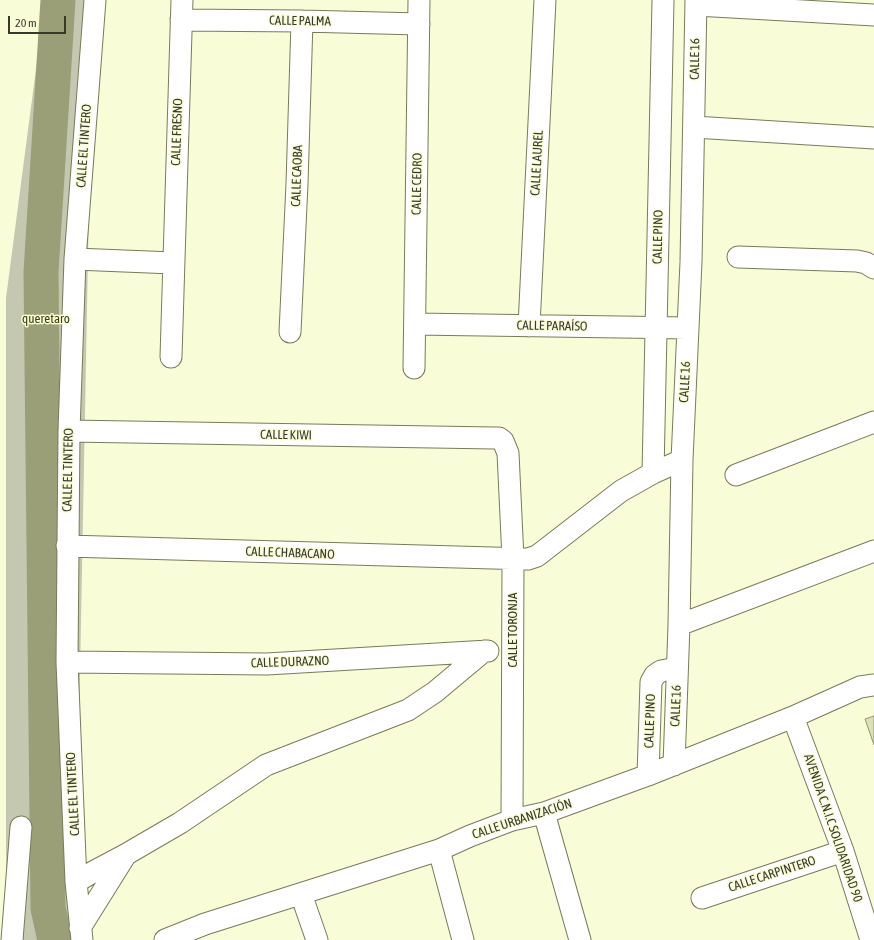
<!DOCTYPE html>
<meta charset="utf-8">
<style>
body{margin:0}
#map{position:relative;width:874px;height:940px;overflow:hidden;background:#f9fdd7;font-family:"Asap Condensed",sans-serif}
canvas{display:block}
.scale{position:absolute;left:8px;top:16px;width:58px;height:18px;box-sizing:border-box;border:2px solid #38392b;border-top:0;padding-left:5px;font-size:12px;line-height:14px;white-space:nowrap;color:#38392b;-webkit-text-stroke:3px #f9fdd7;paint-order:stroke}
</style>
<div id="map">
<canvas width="874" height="940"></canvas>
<div class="scale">20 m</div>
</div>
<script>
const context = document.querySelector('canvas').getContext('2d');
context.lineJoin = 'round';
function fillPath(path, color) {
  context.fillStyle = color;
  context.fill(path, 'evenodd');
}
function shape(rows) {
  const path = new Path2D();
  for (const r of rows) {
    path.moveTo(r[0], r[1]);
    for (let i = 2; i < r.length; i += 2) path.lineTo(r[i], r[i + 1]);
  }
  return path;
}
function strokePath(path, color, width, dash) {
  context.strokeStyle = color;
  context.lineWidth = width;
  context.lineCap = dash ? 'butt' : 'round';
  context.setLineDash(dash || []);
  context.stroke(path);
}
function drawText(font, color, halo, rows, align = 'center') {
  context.font = font + ' "Asap Condensed",sans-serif';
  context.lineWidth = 3;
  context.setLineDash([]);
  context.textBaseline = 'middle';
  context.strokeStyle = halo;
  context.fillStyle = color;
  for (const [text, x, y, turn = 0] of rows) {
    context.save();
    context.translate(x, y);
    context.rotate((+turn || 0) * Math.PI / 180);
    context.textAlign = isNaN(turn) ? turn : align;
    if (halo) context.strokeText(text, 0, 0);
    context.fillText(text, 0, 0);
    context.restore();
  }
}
const green = shape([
 [45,0,94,0,92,48,76,882,92,940,11,940,6,925,6,298]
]);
const river = shape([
 [55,940,48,908,41,272,58,0]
]);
const building = shape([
 [874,716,874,745,865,719,874,716]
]);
const minor = shape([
 [696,5,874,15],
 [181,20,302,21,419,24],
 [694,127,874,138],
 [738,257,857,261,866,263,874,268],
 [75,259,173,263],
 [415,324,688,328],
 [529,326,545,0],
 [290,332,297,184,302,21],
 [171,357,182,0],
 [414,368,419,0],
 [69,431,494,438,499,438,503,441,508,453,513,559,512,820],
 [653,473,663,0],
 [736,475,874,422],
 [67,546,528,559,537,556,621,491,653,473,682,460],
 [679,625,874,551],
 [67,662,267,664,488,651],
 [793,717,843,851,871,940],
 [674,765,679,625,682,460,691,262,696,0],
 [648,775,651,682,655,675,661,671,677,668],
 [544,813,580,940],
 [439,850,463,940],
 [76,882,93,872,125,855,180,823,266,765,408,710,435,692,484,651],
 [301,894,317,940],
 [702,898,843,851],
 [80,928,125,856],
 [12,940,21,827],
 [82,940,76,882,67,662,69,431,75,259,95,0],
 [165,940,205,924,439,850,470,836,512,820,544,813,648,775,793,717,860,687,874,685]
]);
const streetNames = [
 ["CALLE PALMA",300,21,1],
 ["CALLE 16",695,59,-89],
 ["CALLE FRESNO",177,132,-88],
 ["CALLE EL TINTERO",84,146,-86],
 ["CALLE LAUREL",537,163,-87],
 ["CALLE CAOBA",297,176,-88],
 ["CALLE CEDRO",417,184,-89],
 ["CALLE PINO",658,237,-89],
 ["CALLE PARAÍSO",552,326,1],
 ["CALLE 16",685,382,-87],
 ["CALLE KIWI",286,435,1],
 ["CALLE EL TINTERO",68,470,-89],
 ["CALLE CHABACANO",290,553,2],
 ["CALLE TORONJA",513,630,-90],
 ["CALLE DURAZNO",290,662,-2],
 ["CALLE 16",676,706,-88],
 ["CALLE PINO",650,721,-88],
 ["CALLE EL TINTERO",73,794,-93],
 ["CALLE URBANIZACIÓN",522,819,-18],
 ["AVENIDA C.N.I.C SOLIDARIDAD 90",833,828,71],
 ["CALLE CARPINTERO",772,874,-18]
];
const parkNames = [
 ["queretaro",46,319]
];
fillPath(green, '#c5c8b0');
strokePath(river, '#9b9f77', 35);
fillPath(building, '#dce0b6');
strokePath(building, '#939773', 1);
strokePath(minor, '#787b59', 23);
strokePath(minor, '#fff', 21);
drawText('13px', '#38392b', '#f9fdd7', streetNames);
drawText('13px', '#3d3f0e', '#f9fdd7', parkNames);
</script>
